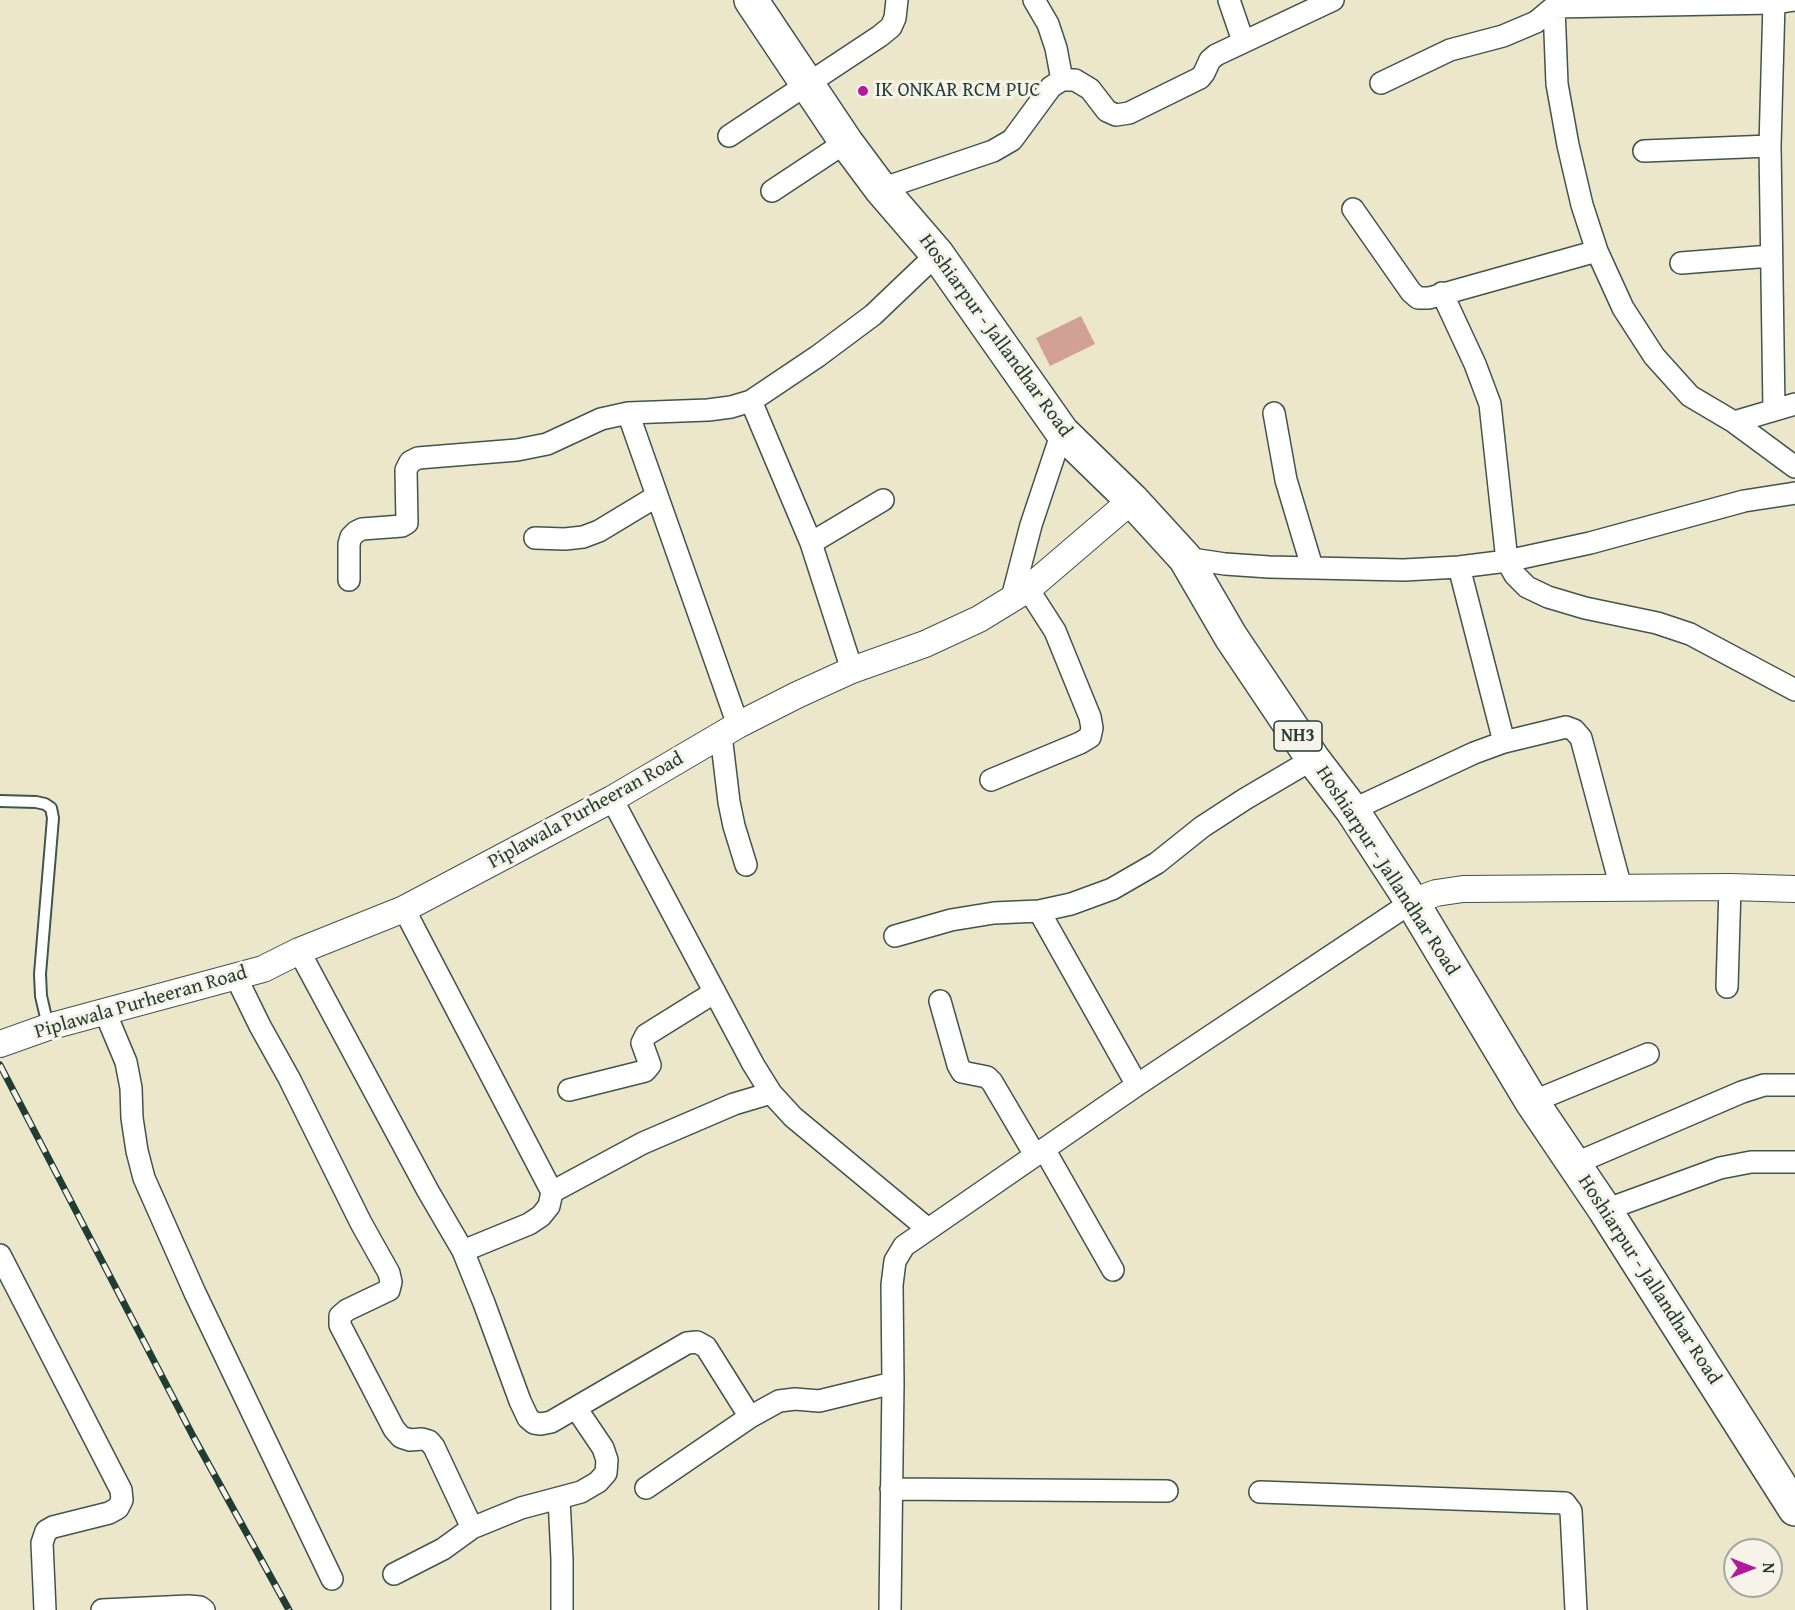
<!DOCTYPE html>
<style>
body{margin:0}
#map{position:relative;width:1795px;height:1610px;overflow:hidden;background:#ece6cb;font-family:"Gentium Book Plus",serif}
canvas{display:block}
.north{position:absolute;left:1723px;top:1538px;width:60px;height:60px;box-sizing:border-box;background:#f7f3e8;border:2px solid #a1aaa0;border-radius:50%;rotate:90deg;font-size:16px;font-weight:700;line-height:24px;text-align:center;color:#1f3d34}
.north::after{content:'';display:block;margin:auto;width:21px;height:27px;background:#b5179e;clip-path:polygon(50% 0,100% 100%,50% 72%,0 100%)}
</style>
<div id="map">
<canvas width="1795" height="1610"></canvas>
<div class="north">N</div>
</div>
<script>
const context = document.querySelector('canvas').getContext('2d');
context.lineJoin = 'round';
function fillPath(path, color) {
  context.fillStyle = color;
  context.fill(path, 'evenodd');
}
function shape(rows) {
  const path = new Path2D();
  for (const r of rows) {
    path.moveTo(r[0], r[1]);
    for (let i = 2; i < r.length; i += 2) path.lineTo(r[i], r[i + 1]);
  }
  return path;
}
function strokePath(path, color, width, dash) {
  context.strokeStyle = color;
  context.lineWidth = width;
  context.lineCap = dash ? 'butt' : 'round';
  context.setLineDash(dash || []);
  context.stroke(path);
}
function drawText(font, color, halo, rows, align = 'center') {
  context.font = font + ' "Gentium Book Plus",serif';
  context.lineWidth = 6;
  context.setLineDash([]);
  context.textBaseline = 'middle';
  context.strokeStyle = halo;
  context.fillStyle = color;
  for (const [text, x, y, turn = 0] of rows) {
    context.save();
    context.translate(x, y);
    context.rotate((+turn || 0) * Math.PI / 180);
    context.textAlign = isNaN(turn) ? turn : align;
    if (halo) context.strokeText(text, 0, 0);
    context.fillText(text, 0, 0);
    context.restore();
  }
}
const building = shape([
 [1081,316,1095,344,1050,366,1036,338]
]);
const service = shape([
 [0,801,36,802,45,804,51,808,53,818,40,974,41,996,48,1026]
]);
const minor = shape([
 [1034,0,1048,24,1056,48,1062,80],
 [1229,0,1243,41],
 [1558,0,1554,7,1557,84,1568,145,1582,205,1597,251,1623,308,1654,356,1690,396,1734,422,1795,467],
 [1774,3,1770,146,1774,410],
 [1381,83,1450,50,1503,36,1536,22,1554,7,1774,3,1795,0],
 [729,136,880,36,891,27,895,18,897,0],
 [1644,151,1770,146],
 [881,189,993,151,1012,140,1051,87,1062,80,1075,80,1090,89,1107,111,1116,115,1129,113,1200,78,1204,73,1210,60,1216,55,1333,0],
 [772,191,846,142],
 [1353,209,1411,292,1418,298,1429,298,1597,251],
 [1681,263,1771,256],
 [1442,293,1475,364,1490,404,1507,561,1515,575,1527,587,1548,597,1585,608,1657,623,1690,634,1795,690],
 [751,401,811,543,852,670],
 [628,413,738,725],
 [1274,413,1286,480,1312,567],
 [1734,422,1795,404],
 [535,538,565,539,583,537,599,531,657,496],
 [811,543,883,500],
 [1185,558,1225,564,1269,567,1404,570,1459,567,1507,561,1590,543,1744,501,1795,493],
 [1459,567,1504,742],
 [349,580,349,544,351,537,356,532,362,529,402,526,407,523,406,470,410,462,418,458,517,450,547,444,601,419,628,413,708,410,731,407,751,401,818,356,873,315,937,254],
 [1012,598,1031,525,1062,432],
 [721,735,729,802,734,826,746,865],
 [991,780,1080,743,1090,737,1092,728,1090,717,1055,631,1028,589],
 [612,799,753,1064,771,1093,793,1117,928,1229],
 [1352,810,1474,753,1504,742,1566,727,1574,730,1581,738,1621,888],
 [404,909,552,1192,549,1206,541,1216,529,1224,463,1251],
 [1039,911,1137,1085],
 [895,936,951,920,994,913,1039,911,1071,904,1112,889,1157,863,1202,827,1245,799,1313,759],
 [299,951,428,1191,463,1251,484,1303,520,1401,528,1418,534,1423,541,1424,551,1422,687,1343,697,1342,706,1347,750,1417],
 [236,977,260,1026,289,1078,361,1223,389,1273,391,1282,389,1290,347,1310,340,1316,340,1325,394,1429,401,1437,410,1440,422,1439,429,1441,434,1447,472,1528],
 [1727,987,1730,887],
 [940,1001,958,1065,962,1072,987,1077,992,1082,1035,1155],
 [105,1012,126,1062,131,1088,132,1118,137,1151,144,1178,195,1293,332,1579],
 [569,1090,645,1071,650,1065,642,1043,646,1035,715,992],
 [1532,1102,1648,1054],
 [1044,1149,1113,1270],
 [1574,1164,1742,1092,1764,1085,1795,1085],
 [552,1192,643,1143,734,1104,771,1093],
 [1605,1210,1720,1168,1751,1162,1795,1162],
 [0,1255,121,1490,122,1500,118,1508,109,1513,53,1527,46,1531,42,1543,45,1610],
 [646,1488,750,1417,779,1401,795,1399,819,1401,893,1383],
 [891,1489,1167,1491],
 [1260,1492,1565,1503,1571,1511,1576,1610],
 [559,1498,562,1559,562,1610],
 [394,1574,443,1549,472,1528,521,1508,581,1492,598,1482,606,1473,607,1460,603,1448,576,1408],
 [102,1610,188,1606,200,1607,204,1610],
 [890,1610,893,1383,892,1285,895,1261,904,1246,1137,1085,1412,902]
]);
const tertiary = shape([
 [1412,902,1436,893,1463,889,1730,887,1795,889],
 [0,1044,48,1027,263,969,299,951,404,909,612,799,738,725,797,695,852,670,925,644,979,619,1028,589,1132,500]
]);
const trunk = shape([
 [751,0,846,142,881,189,937,254,1062,432,1132,500,1185,558,1231,637,1313,759,1352,810,1412,902,1532,1102,1605,1210,1795,1509]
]);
const rail = shape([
 [0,1065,193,1436,289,1610]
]);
const markers = [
 [863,91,6,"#b5179e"]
];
const shields = [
 [1298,736,48]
];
const shieldNames = [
 ["NH3",1298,736]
];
const poiNames = [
 ["IK ONKAR RCM PUC",875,91]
];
const streetNames = [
 ["Hoshiarpur - Jallandhar Road",995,336,54],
 ["Piplawala Purheeran Road",586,811,-29],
 ["Hoshiarpur - Jallandhar Road",1387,871,57],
 ["Piplawala Purheeran Road",141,1003,-16],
 ["Hoshiarpur - Jallandhar Road",1649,1280,57]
];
fillPath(building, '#d2a195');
strokePath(service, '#3e564b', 14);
strokePath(minor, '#3e564b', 24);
strokePath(tertiary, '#3e564b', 28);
strokePath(trunk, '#3e564b', 36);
strokePath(service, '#fff', 10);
strokePath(minor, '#fff', 21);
strokePath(tertiary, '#fff', 26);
strokePath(trunk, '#fff', 33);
strokePath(rail, '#1f3d34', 7);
strokePath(rail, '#f7f3e8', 4.5, [14]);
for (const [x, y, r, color] of markers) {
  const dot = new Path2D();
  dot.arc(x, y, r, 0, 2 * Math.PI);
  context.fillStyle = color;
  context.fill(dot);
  strokePath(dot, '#f7f3e8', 2);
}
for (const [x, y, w] of shields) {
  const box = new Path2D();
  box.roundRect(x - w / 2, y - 15, w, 30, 4.5);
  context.fillStyle = '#f7f3e8';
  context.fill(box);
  strokePath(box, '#1f3d34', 1.5);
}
drawText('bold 18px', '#1f3d34', null, shieldNames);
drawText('20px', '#1f3d34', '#f7f3e8', poiNames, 'left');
drawText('20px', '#1f3d34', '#f7f3e8', streetNames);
</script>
